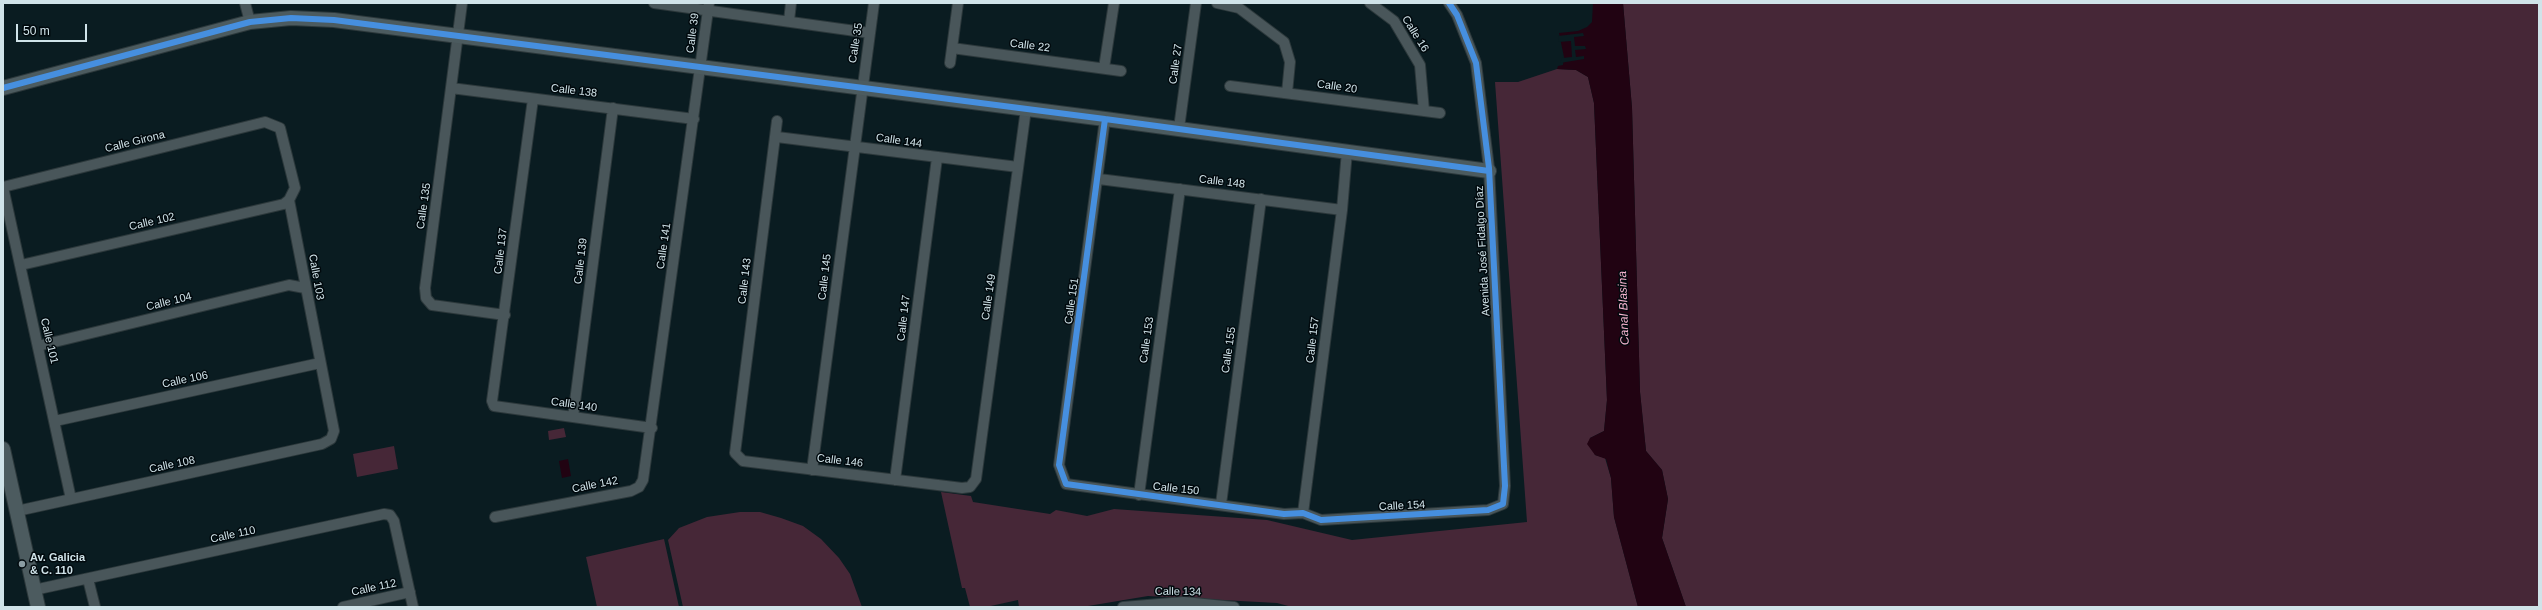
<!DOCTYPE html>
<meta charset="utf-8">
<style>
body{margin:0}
#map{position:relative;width:2542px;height:610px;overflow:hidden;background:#0a1c21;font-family:Arial,sans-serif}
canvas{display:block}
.frame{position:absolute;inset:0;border:4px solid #d0e3e9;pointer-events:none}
.scale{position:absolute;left:16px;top:24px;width:71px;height:18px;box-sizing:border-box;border:2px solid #d0e3e9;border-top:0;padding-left:5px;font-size:12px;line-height:14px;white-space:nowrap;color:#d0e3e9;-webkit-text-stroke:3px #01090d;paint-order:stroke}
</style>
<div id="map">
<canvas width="2542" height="610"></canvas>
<div class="frame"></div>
<div class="scale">50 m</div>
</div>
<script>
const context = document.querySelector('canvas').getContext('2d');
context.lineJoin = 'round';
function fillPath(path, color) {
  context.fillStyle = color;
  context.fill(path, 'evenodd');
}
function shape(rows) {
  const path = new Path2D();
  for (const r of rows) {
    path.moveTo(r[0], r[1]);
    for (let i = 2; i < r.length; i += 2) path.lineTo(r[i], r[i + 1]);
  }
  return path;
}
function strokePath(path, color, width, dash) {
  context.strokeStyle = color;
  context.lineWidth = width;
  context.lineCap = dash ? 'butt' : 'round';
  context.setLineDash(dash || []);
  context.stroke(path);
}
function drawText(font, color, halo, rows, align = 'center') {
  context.font = font + ' Arial,sans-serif';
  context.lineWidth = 3;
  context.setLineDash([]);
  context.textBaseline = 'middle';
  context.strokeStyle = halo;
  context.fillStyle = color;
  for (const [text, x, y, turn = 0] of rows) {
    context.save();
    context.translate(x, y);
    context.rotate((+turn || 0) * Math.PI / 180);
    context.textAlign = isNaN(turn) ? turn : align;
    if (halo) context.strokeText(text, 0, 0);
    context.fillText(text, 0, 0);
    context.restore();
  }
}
const green = shape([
 [1623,3,2539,3,2539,607,1686,607,1662,538,1668,499,1662,470,1646,451,1640,392,1632,108],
 [1557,69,1576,70,1588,77,1594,103,1607,400,1604,431,1590,438,1595,455,1605,458,1611,478,1614,517,1638,607,1292,607,1277,603,1148,596,1082,607,1019,607,1018,600,986,607,970,607,965,588,962,588,941,492,971,496,973,502,1050,514,1056,510,1087,516,1114,509,1267,520,1352,540,1527,522,1495,82,1518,82],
 [564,428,566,437,549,440,548,431],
 [394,446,398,469,357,477,353,454],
 [740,512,760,512,781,518,803,526,821,539,839,558,850,574,862,607,683,607,668,540,679,528,707,517],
 [664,539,679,607,597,607,586,557]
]);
const water = shape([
 [1593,3,1623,3,1632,108,1640,392,1646,451,1662,470,1668,499,1662,538,1686,607,1638,607,1614,517,1611,478,1606,459,1595,455,1587,444,1590,438,1604,431,1607,400,1594,103,1588,77,1576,70,1557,69,1558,66,1563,65,1564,57,1559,33,1578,31,1587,27,1592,22],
 [568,459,571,476,562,478,559,461]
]);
const pier = shape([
 [1583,33,1584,36,1574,37,1575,46,1585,46,1586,49,1575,50,1576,57,1584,56,1584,59,1560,63,1562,58,1572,57,1571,41,1559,42,1558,36]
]);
const street = shape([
 [245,3,250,22],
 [462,3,425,288,426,298,432,305,505,315],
 [654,3,870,33],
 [1217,3,1239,8,1284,42,1290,62,1287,93],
 [1370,3,1394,21,1420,65,1424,111],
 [789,21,791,3],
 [952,48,1121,71],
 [950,63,958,3],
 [1104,68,1114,3],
 [1230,86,1440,113],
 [451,88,694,119],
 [533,99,492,401,494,406,652,428],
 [1105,119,1059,465,1066,484,1284,514,1303,513,1321,520,1488,510,1503,504,1505,486,1489,168,1476,63,1457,15,1449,3],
 [777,121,735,453,743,461,962,488,970,487,976,479,1026,109],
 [1179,128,1196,3],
 [777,137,1018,167],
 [1099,179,1342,210],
 [21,265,284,204,289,200],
 [38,346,289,285,305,288],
 [573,417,613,108],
 [55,421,320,363],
 [812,470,874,3],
 [895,480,937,158],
 [1139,495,1180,189],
 [1221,504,1261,199],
 [17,511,322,444,331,439,334,431,289,200,295,188,280,128,265,122,3,187,71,499],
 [1303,513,1342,210,1347,151],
 [495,517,631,491,639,487,643,480,709,3],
 [88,579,95,607],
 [34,590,384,514,390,515,394,521,413,607],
 [343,607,410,592],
 [1123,607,1184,602,1234,607]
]);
const secondary = shape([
 [3,88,250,22,291,18,334,20,1105,119,1489,171],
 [3,449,38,607]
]);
const cycleway = shape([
 [3,88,250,22,291,18,334,20,1105,119,1489,171],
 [1105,119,1059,465,1066,484,1284,514,1303,513,1321,520,1488,510,1503,504,1505,486,1489,168,1476,63,1457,15,1449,3]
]);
const markers = [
 [22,564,4,"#8b9da3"]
];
const streetNames = [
 ["Calle 39",693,33,-83],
 ["Calle 16",1415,34,58],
 ["Calle 35",856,43,-81],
 ["Calle 22",1030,46,7],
 ["Calle 27",1176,64,-82],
 ["Calle 20",1337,87,8],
 ["Calle 138",574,91,7],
 ["Calle 144",899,141,8],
 ["Calle Girona",135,142,-14],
 ["Calle 148",1222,182,7],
 ["Calle 135",424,206,-82],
 ["Calle 102",152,222,-13],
 ["Calle 141",664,246,-82],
 ["Calle 137",501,251,-83],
 ["Avenida José Fidalgo Díaz",1483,251,-93],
 ["Calle 139",581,261,-83],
 ["Calle 103",316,277,80],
 ["Calle 145",825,277,-83],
 ["Calle 143",745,281,-83],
 ["Calle 149",989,297,-82],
 ["Calle 151",1072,301,-82],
 ["Calle 104",169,302,-14],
 ["Calle 147",904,318,-83],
 ["Calle 153",1147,340,-82],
 ["Calle 157",1313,340,-83],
 ["Calle 101",49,341,77],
 ["Calle 155",1229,350,-82],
 ["Calle 106",185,380,-12],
 ["Calle 140",574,405,8],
 ["Calle 146",840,461,7],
 ["Calle 108",172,465,-12],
 ["Calle 142",595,485,-11],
 ["Calle 150",1176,489,6],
 ["Calle 154",1402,506,-3],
 ["Calle 110",233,535,-12],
 ["Calle 112",374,588,-12],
 ["Calle 134",1178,592,1]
];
const poiNames = [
 ["Av. Galicia",30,558],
 ["& C. 110",30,571]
];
const waterNames = [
 ["Canal Blasina",1624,308,-92]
];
fillPath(green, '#462737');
fillPath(water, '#210312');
fillPath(pier, '#0a1c21');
strokePath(street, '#2c383b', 12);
strokePath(secondary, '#2c383b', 16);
strokePath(street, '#49565a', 10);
strokePath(secondary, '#4c5b5f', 14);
strokePath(cycleway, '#468fdf', 6);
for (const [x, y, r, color] of markers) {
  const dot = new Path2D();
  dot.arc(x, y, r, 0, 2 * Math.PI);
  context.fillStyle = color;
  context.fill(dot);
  strokePath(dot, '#01090d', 1.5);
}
drawText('11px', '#d0e3e9', '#01090d', streetNames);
drawText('bold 11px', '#d0e3e9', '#01090d', poiNames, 'left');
drawText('italic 12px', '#f6b5d0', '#01090d', waterNames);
</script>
